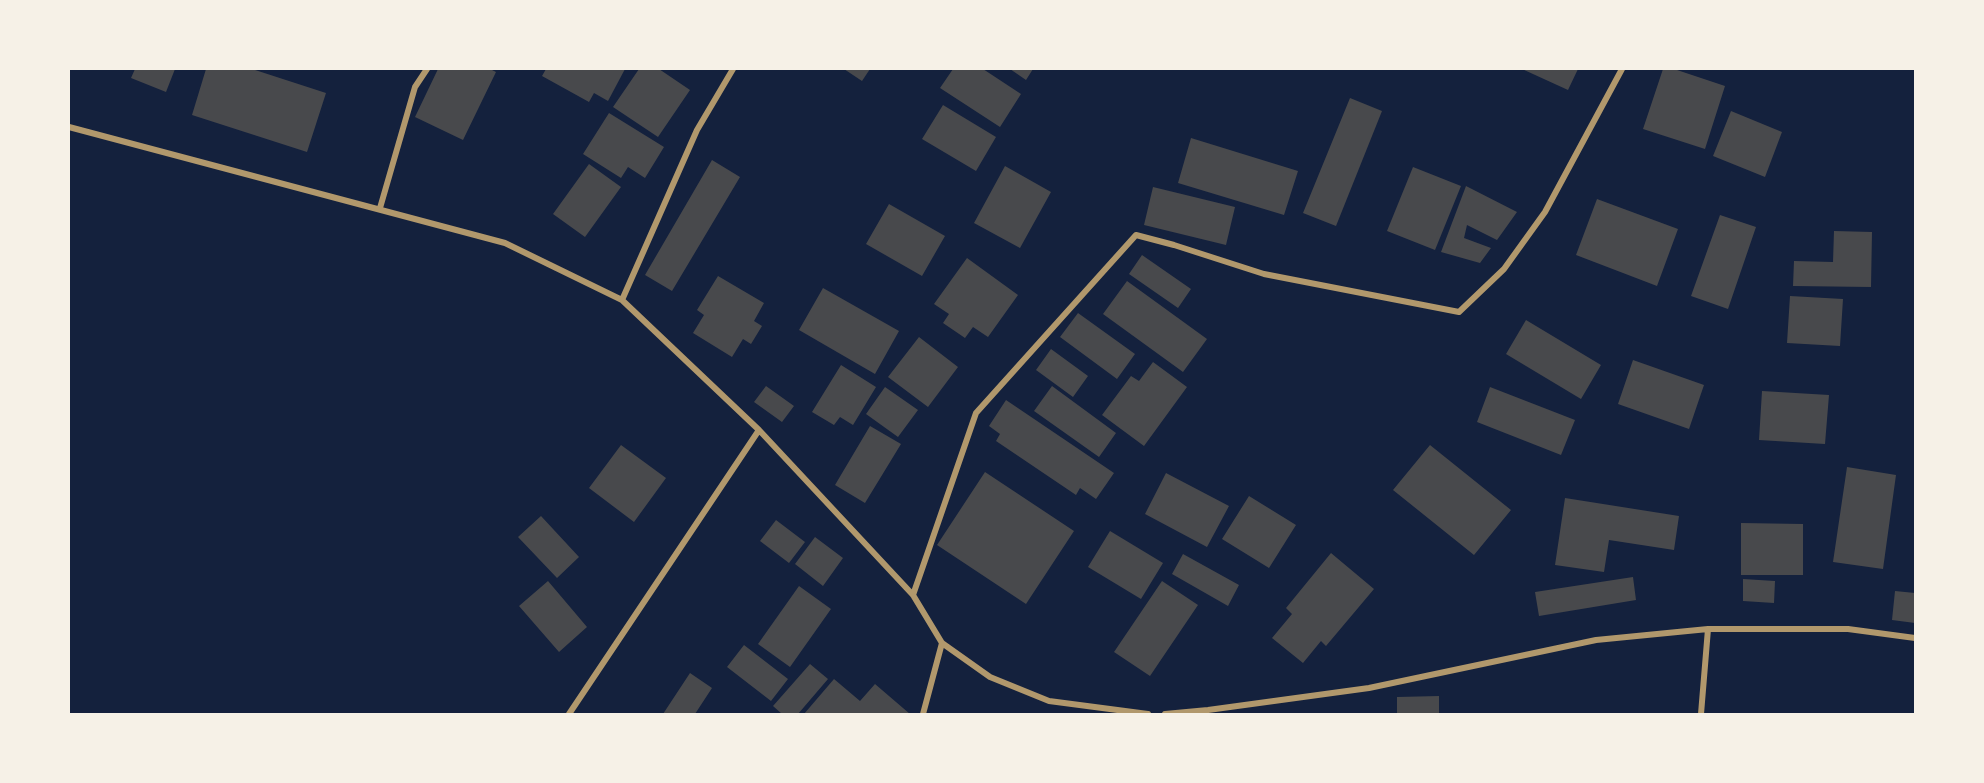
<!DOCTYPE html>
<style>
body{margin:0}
#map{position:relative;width:1984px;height:783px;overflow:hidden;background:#14213d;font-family:"Source Serif 4",serif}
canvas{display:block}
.frame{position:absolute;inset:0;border:70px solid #f6f1e7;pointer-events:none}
</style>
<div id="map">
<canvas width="1984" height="783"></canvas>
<div class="frame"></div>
</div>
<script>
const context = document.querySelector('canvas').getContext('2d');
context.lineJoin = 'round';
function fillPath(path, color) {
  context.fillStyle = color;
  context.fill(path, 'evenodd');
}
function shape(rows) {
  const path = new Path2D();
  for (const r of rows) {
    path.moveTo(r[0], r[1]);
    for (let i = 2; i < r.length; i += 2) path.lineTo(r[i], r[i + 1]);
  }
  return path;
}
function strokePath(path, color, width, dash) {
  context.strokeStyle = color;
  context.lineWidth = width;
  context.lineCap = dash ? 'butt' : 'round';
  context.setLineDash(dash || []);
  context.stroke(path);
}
const building = shape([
 [135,69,175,69,166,92,131,78],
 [206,69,252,69,326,93,307,152,192,115],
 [438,69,490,69,496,72,463,140,415,117],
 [546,69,625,69,608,101,594,93,589,102,542,76],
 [639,69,659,69,690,90,658,137,613,107],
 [844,69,870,69,862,81],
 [953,69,983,69,1021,94,1000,127,940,88],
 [1010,69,1033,69,1026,80],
 [1522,69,1578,69,1568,90],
 [1663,69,1674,69,1725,86,1705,149,1643,129],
 [1350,98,1382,111,1336,226,1303,213],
 [943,105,996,137,976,171,922,139],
 [1731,111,1782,132,1765,177,1713,156],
 [609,113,664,147,645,178,628,167,621,178,583,154],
 [1191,138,1298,171,1284,215,1178,183],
 [712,160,740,177,672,291,645,275],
 [589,164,621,187,585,237,553,214],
 [1005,166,1051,192,1020,248,974,223],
 [1413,167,1461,186,1435,250,1387,231],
 [1466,186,1517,212,1497,240,1467,225,1464,238,1491,248,1480,263,1441,252],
 [1153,187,1235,207,1226,245,1144,225],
 [1597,199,1678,229,1657,286,1576,255],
 [889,204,945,236,922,276,866,244],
 [1720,215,1756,227,1728,309,1691,296],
 [1834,231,1872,232,1871,287,1793,286,1794,261,1833,262],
 [1142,255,1191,289,1178,308,1129,274],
 [967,258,1018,295,988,337,973,327,965,338,943,323,949,314,934,304],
 [718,276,764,303,754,321,762,326,751,344,743,339,732,357,693,333,704,315,697,310],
 [1127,281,1207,339,1183,372,1103,314],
 [823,288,899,331,875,374,799,330],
 [1790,296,1843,299,1840,346,1787,343],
 [1078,313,1135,354,1117,379,1060,337],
 [1526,320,1601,365,1581,399,1506,354],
 [919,337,958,367,928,407,888,377],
 [1051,349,1088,376,1073,397,1036,370],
 [1633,360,1704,385,1689,429,1618,404],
 [1153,362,1187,387,1144,446,1102,415,1131,376,1139,381],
 [841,365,876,387,853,425,840,417,834,425,812,412],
 [766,386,794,406,782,422,754,402],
 [1052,386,1116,433,1099,457,1034,411],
 [885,387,918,410,898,437,866,414],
 [1490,387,1575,420,1561,455,1477,422],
 [1762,391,1829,395,1825,444,1759,440],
 [1006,400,1114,473,1096,499,1080,488,1076,495,996,441,1000,434,989,426],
 [870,426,901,444,865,503,835,485],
 [621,445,666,478,634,522,589,488],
 [1430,445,1511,510,1474,555,1393,490],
 [1847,467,1896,475,1883,569,1833,562],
 [985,472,1074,531,1026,604,937,545],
 [1166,473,1229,506,1207,547,1145,514],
 [1249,496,1296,525,1269,568,1222,539],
 [1565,498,1679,516,1674,550,1609,540,1604,572,1555,565],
 [541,516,579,557,557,578,518,537],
 [776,520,805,542,789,563,760,541],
 [1741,523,1803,524,1803,575,1741,575],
 [1110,531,1163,563,1141,599,1088,567],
 [815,537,843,558,823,586,795,564],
 [1331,553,1374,589,1326,646,1321,641,1303,663,1272,638,1292,614,1286,608],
 [1183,554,1239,585,1228,606,1172,574],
 [1633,577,1636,600,1539,616,1535,592],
 [1743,579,1775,581,1774,603,1743,601],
 [548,581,587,627,559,652,519,606],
 [1162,581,1198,605,1150,676,1114,652],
 [799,586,831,609,790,667,758,644],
 [1895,591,1915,593,1915,623,1892,620],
 [744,645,788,679,771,701,727,667],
 [810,664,828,679,798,714,782,714,773,706],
 [690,673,712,688,695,714,663,714],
 [834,679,860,701,875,684,910,714,804,714],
 [1439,696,1439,714,1397,714,1397,697]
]);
const minor = shape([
 [69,127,505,243,622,300,759,430,913,595,942,643,990,677,1049,701,1148,714],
 [380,208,415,87,427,69],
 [622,300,697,130,733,69],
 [913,595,976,413,1136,235,1174,245,1264,274,1459,312,1504,269,1545,212,1622,69],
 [569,714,759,430],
 [923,714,942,643],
 [1165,714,1208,710,1369,688,1596,640,1708,629,1848,629,1915,638],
 [1701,714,1708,629]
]);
fillPath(building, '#48494c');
strokePath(minor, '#b1986c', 6);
</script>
